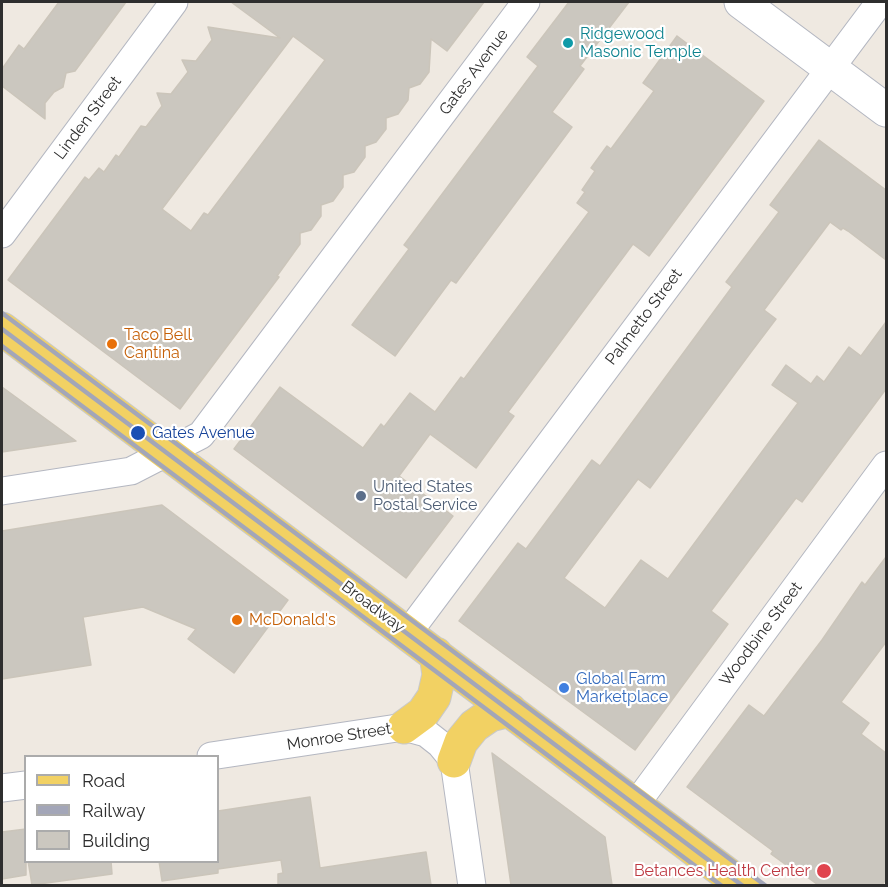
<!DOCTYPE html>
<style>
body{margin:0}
#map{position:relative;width:888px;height:887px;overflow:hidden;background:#efe9e1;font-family:Raleway,sans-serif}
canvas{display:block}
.frame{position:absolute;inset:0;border:3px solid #2e2e2e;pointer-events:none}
.legend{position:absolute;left:24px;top:755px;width:195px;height:108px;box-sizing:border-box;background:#fff;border:2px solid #ababab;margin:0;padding:8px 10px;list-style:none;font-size:18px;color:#2e2e2e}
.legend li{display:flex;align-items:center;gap:12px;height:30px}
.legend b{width:30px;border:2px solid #ababab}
</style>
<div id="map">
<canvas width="888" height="887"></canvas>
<div class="frame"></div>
<ul class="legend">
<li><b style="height:8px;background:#f2d163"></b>Road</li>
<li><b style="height:8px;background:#a3a6b8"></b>Railway</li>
<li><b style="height:16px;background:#cbc7bf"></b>Building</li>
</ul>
</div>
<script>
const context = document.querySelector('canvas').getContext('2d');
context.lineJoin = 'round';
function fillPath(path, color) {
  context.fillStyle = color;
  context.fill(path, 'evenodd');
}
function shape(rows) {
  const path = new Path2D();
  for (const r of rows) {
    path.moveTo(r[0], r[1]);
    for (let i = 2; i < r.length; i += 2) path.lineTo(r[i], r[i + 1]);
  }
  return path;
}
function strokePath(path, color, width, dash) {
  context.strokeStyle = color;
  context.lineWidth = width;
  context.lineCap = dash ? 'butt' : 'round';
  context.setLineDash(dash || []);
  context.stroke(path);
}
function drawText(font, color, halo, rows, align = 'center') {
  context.font = font + ' Raleway,sans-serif';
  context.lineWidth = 4.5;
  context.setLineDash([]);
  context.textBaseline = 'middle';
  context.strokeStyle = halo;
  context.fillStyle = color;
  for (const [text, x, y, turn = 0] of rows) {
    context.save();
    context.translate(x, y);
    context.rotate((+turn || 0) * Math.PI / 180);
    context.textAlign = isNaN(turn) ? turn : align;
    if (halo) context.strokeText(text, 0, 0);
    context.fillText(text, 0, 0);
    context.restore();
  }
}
const building = shape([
 [59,2,126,2,75,71,66,73,63,87,54,92,45,103,45,119,2,86,2,69,19,45,24,49,59,2],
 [231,2,484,2,447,51,431,39,429,72,420,84,409,88,408,100,398,114,386,118,386,129,376,142,365,146,365,157,354,172,343,175,343,187,333,201,321,205,321,216,311,230,300,233,300,244,277,276,279,277,180,409,8,280,85,177,89,180,99,168,104,172,116,155,119,157,141,126,146,127,162,106,157,93,171,94,188,72,182,60,196,61,212,40,208,27,280,38,231,2],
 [293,36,325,60,208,215,204,213,191,231,162,209,293,36],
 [569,2,629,2,580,66,584,69,552,112,572,127,456,283,451,280,395,356,352,325,409,249,404,245,538,66,527,57,569,2],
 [677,36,764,101,649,256,633,244,508,412,514,416,476,468,430,434,399,476,453,516,406,578,234,449,280,387,363,448,381,424,384,427,410,393,435,412,461,377,464,379,589,212,577,203,585,192,582,190,595,171,591,168,607,146,611,149,654,91,643,83,677,36],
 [819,140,886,190,886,260,848,231,843,228,841,230,830,222,764,310,776,319,751,352,650,488,638,479,564,578,605,608,641,560,668,579,798,403,772,385,786,365,811,384,817,376,824,382,849,347,861,356,886,322,886,389,802,502,796,498,711,611,728,624,635,750,459,621,518,543,526,549,592,460,600,466,732,287,726,282,779,212,770,205,819,140],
 [2,387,76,441,2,452,2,387],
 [162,505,288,600,234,673,188,639,196,629,143,607,83,617,91,665,2,679,2,531,162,505],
 [886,557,886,642,841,702,869,723,861,734,886,753,886,879,882,885,818,885,791,865,789,867,771,854,773,851,687,787,749,705,764,716,822,640,862,582,865,585,886,557],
 [492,753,605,837,612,885,511,885,492,753],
 [310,797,320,868,426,852,431,885,278,885,278,874,283,873,281,860,218,869,218,873,162,881,159,861,218,861,218,811,310,797],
 [26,829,26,875,2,879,2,832,26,829],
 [28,861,111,861,112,874,32,885,28,861]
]);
const minor = shape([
 [2,234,174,2],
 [2,491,131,471,201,435,526,2],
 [408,633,880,2],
 [211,756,404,727,426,733,440,744,454,761,472,886],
 [2,788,26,785],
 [636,804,886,465]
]);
const secondary = shape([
 [741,2,886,110]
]);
const primary = shape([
 [2,329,743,886],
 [404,727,423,713,434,697,439,675,436,654],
 [454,761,461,742,474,726,490,715,510,710]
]);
const rail = shape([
 [2,313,766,886],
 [2,329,743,886],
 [2,346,722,886]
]);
const markers = [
 [568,43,6,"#0f9aa8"],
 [112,344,6,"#e8710a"],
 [138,433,8,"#1a4fb4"],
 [361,496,6,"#5c6f8a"],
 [237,620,6,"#e8710a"],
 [564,688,6,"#3f7fe0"],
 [824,871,8,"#e0444e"]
];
const cultureNames = [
 ["Ridgewood",580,34],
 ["Masonic Temple",580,52]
];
const streetNames = [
 ["Gates Avenue",474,72,-53],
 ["Linden Street",88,118,-53],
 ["Palmetto Street",644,317,-53],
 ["Broadway",373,607,37],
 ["Woodbine Street",761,634,-53],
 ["Monroe Street",339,737,-9]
];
const foodNames = [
 ["Taco Bell",124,335],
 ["Cantina",124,353],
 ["McDonald's",249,620]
];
const transitNames = [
 ["Gates Avenue",152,433]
];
const serviceNames = [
 ["United States",373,487],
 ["Postal Service",373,505]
];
const shopNames = [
 ["Global Farm",576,679],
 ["Marketplace",576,697]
];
const healthNames = [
 ["Betances Health Center",810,871]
];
fillPath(building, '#cbc7bf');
strokePath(building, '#cbc5ba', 1.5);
strokePath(minor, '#b4b7c1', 29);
strokePath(secondary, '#b4b7c1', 35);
strokePath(primary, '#c9c9c9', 35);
strokePath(minor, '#fff', 27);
strokePath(secondary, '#fff', 33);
strokePath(primary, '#f2d163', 33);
strokePath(rail, '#a3a6b8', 4.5);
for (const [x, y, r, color] of markers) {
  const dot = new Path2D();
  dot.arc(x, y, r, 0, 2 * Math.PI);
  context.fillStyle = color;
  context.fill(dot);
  strokePath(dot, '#fff', 2);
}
drawText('16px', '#0d838f', '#fff', cultureNames, 'left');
drawText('16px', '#2e2e2e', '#fff', streetNames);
drawText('16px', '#c56008', '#fff', foodNames, 'left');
drawText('16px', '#164399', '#fff', transitNames, 'left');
drawText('16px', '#4e5e75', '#fff', serviceNames, 'left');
drawText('16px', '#366cbe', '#fff', shopNames, 'left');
drawText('16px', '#be3a42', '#fff', healthNames, 'right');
</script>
